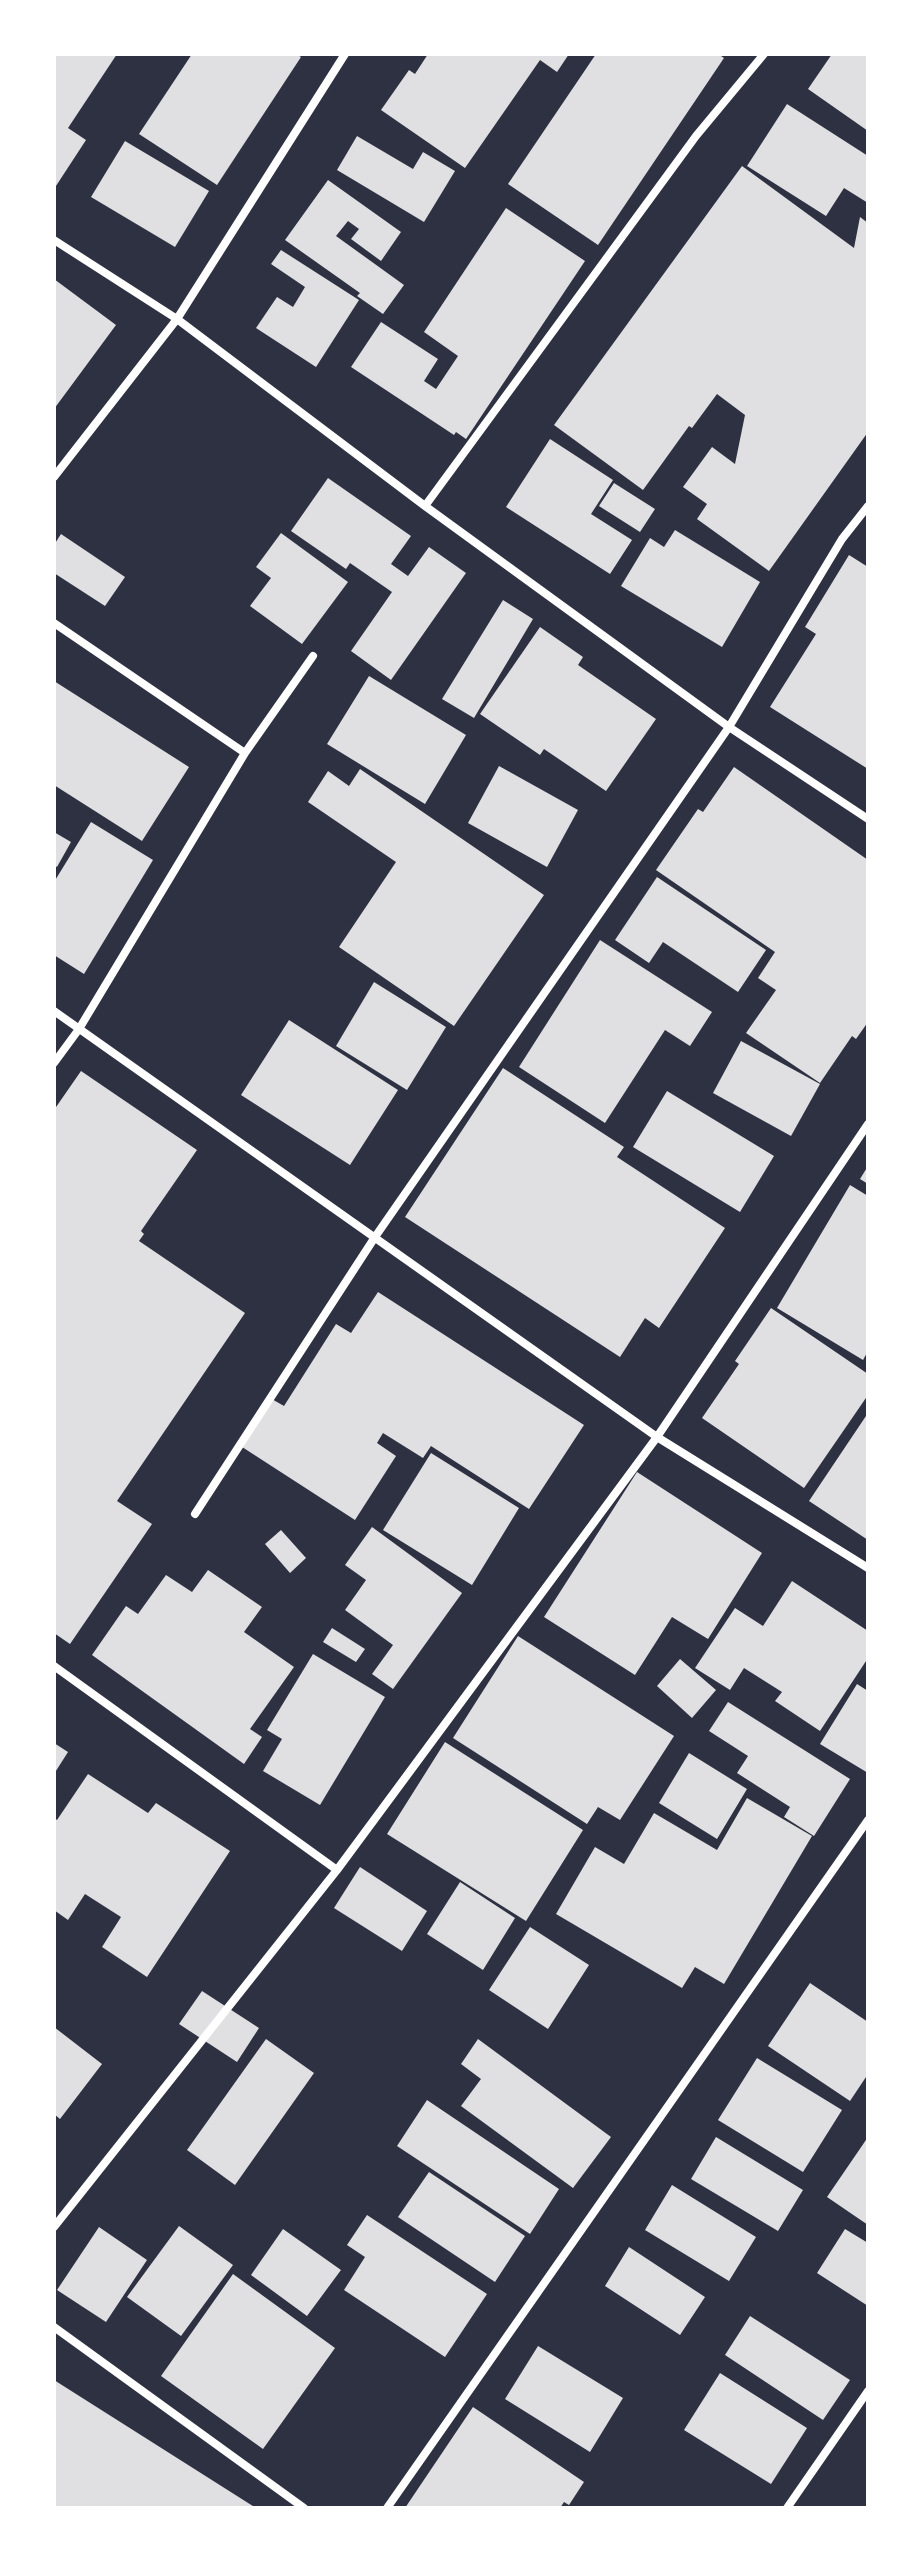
<!DOCTYPE html>
<style>
body{margin:0}
#map{position:relative;width:922px;height:2562px;overflow:hidden;background:#2d3142;font-family:Poppins,sans-serif}
canvas{display:block}
.frame{position:absolute;inset:0;border:56px solid #fff;pointer-events:none}
</style>
<div id="map">
<canvas width="922" height="2562"></canvas>
<div class="frame"></div>
</div>
<script>
const context = document.querySelector('canvas').getContext('2d');
context.lineJoin = 'round';
function fillPath(path, color) {
  context.fillStyle = color;
  context.fill(path, 'evenodd');
}
function shape(rows) {
  const path = new Path2D();
  for (const r of rows) {
    path.moveTo(r[0], r[1]);
    for (let i = 2; i < r.length; i += 2) path.lineTo(r[i], r[i + 1]);
  }
  return path;
}
function strokePath(path, color, width, dash) {
  context.strokeStyle = color;
  context.lineWidth = width;
  context.lineCap = dash ? 'butt' : 'round';
  context.setLineDash(dash || []);
  context.stroke(path);
}
const building = shape([
 [54,54,117,54,68,128,86,140,54,189],
 [192,54,296,54,301,57,217,185,139,134],
 [428,54,569,54,557,72,540,60,465,168,381,110,409,70,415,74],
 [596,54,718,54,724,58,598,245,508,184],
 [832,54,868,54,868,131,808,89],
 [787,104,868,156,868,203,844,188,826,216,747,166],
 [357,136,413,169,423,152,455,171,424,222,337,170],
 [125,141,209,191,175,247,91,197],
 [742,166,854,248,860,217,868,223,868,432,769,571,697,519,707,504,683,487,712,447,735,464,745,415,717,394,692,428,689,426,643,490,554,425],
 [328,180,401,232,381,261,351,239,359,229,348,221,336,236,404,285,383,314,357,296,360,293,285,240],
 [506,208,585,261,466,439,456,432,454,435,351,367,381,322,438,359,424,381,436,389,458,356,424,332],
 [281,250,359,300,316,367,256,328,277,297,293,307,305,287,271,264],
 [54,279,116,325,54,409],
 [550,439,613,480,591,514,632,540,610,574,506,507],
 [328,478,411,536,391,564,408,576,429,547,466,573,391,680,351,651,392,592,350,563,346,569,291,531],
 [614,483,655,509,640,532,599,506],
 [675,530,760,582,722,647,621,586,650,538,664,547],
 [281,533,348,582,302,644,250,606,271,578,256,567],
 [61,534,125,577,105,606,54,573,54,545],
 [849,555,868,567,868,769,770,707,816,634,805,627],
 [503,600,533,619,474,718,442,699],
 [540,627,583,657,578,665,656,719,606,791,544,749,540,755,480,714],
 [369,676,466,735,425,804,327,744],
 [54,681,189,767,142,841,54,785],
 [499,766,578,810,547,867,468,823],
 [734,767,868,860,868,1022,856,1039,852,1036,820,1083,746,1033,776,990,758,978,775,952,656,870,698,809,703,812],
 [360,769,544,895,454,1026,339,947,396,862,308,802,328,771,349,786],
 [91,822,153,860,84,974,54,955,54,882],
 [54,832,71,842,57,867,54,865],
 [657,877,766,950,738,992,663,942,649,963,615,940],
 [600,940,712,1012,690,1046,665,1030,605,1123,519,1067],
 [374,982,446,1027,407,1090,336,1046],
 [289,1020,398,1090,350,1165,241,1095],
 [741,1041,820,1084,791,1136,713,1093],
 [503,1068,624,1147,617,1157,725,1228,659,1328,645,1318,620,1357,405,1217],
 [81,1071,197,1150,141,1231,144,1234,139,1241,245,1313,117,1501,152,1524,70,1644,54,1633,54,1110],
 [667,1091,774,1156,740,1212,633,1147],
 [868,1166,868,1184,860,1179],
 [850,1185,868,1196,868,1351,863,1360,777,1308],
 [378,1292,584,1425,529,1509,431,1446,423,1458,383,1433,377,1443,396,1456,355,1520,239,1445,270,1398,284,1406,336,1324,351,1333],
 [771,1308,868,1374,868,1395,804,1488,702,1418,739,1364,735,1361],
 [868,1413,868,1540,809,1501],
 [431,1453,519,1508,472,1585,383,1530],
 [637,1472,762,1553,708,1639,672,1617,635,1675,544,1617],
 [372,1527,462,1593,393,1689,372,1674,393,1645,345,1610,366,1580,345,1565],
 [281,1530,306,1558,290,1573,265,1544],
 [208,1570,262,1607,244,1632,294,1667,250,1729,262,1737,244,1764,92,1655,126,1606,138,1614,166,1575,192,1592],
 [792,1581,868,1631,868,1658,820,1731,775,1701,782,1692,744,1668,730,1690,695,1668,735,1608,763,1626],
 [332,1628,365,1649,356,1662,323,1642],
 [518,1636,674,1736,620,1820,598,1807,587,1824,453,1738],
 [313,1654,385,1697,320,1805,263,1771,282,1739,267,1730],
 [680,1659,716,1690,692,1718,657,1686],
 [857,1684,868,1691,868,1773,820,1744],
 [728,1702,850,1779,814,1836,784,1817,790,1807,737,1773,748,1756,709,1731],
 [445,1742,583,1830,526,1921,387,1834],
 [54,1743,68,1752,54,1774],
 [689,1753,747,1789,717,1839,659,1803],
 [88,1774,148,1813,156,1803,230,1851,147,1977,102,1947,121,1917,85,1894,68,1920,54,1910,54,1818,57,1820],
 [747,1798,812,1836,724,1984,695,1967,682,1988,556,1914,595,1847,624,1864,654,1813,717,1850],
 [360,1867,427,1911,402,1951,334,1908],
 [460,1882,515,1918,483,1970,427,1934],
 [530,1927,589,1965,548,2029,489,1990],
 [810,1983,868,2022,868,2074,850,2101,768,2046],
 [202,1991,259,2028,237,2062,179,2024],
 [54,2027,102,2064,60,2119,54,2114],
 [266,2039,314,2073,235,2185,187,2150],
 [478,2039,611,2137,573,2188,461,2106,481,2079,461,2064],
 [757,2058,842,2110,803,2172,718,2120],
 [427,2100,559,2189,530,2234,397,2146],
 [716,2137,803,2190,778,2231,691,2179],
 [868,2137,868,2225,827,2197],
 [429,2172,525,2236,495,2282,398,2217],
 [672,2185,756,2237,729,2281,645,2230],
 [367,2215,487,2294,445,2357,344,2290,365,2257,347,2245],
 [179,2226,233,2265,181,2336,127,2297],
 [99,2227,147,2260,106,2322,57,2290],
 [283,2229,341,2270,307,2316,251,2275],
 [845,2229,868,2243,868,2306,817,2273],
 [629,2247,705,2297,680,2335,605,2286],
 [233,2274,335,2348,263,2449,161,2376],
 [750,2316,850,2380,823,2420,725,2355],
 [538,2346,623,2398,590,2452,505,2399],
 [720,2373,807,2428,771,2484,684,2430],
 [54,2380,256,2508,54,2508],
 [473,2407,584,2482,569,2505,564,2502,560,2508,405,2508]
]);
const minor = shape([
 [54,240,177,319,425,506,729,727,868,819],
 [54,477,177,319,345,54],
 [425,506,696,136,764,54],
 [54,623,245,753],
 [54,1011,657,1437,868,1568],
 [54,1063,79,1029,245,753,313,656],
 [195,1514,375,1237,729,727,842,539,868,506],
 [54,1666,337,1870],
 [54,2227,337,1870,657,1437,868,1124],
 [54,2327,304,2508],
 [387,2508,868,1820],
 [787,2508,868,2391]
]);
fillPath(building, '#e0e0e3');
strokePath(minor, '#fff', 8);
</script>
